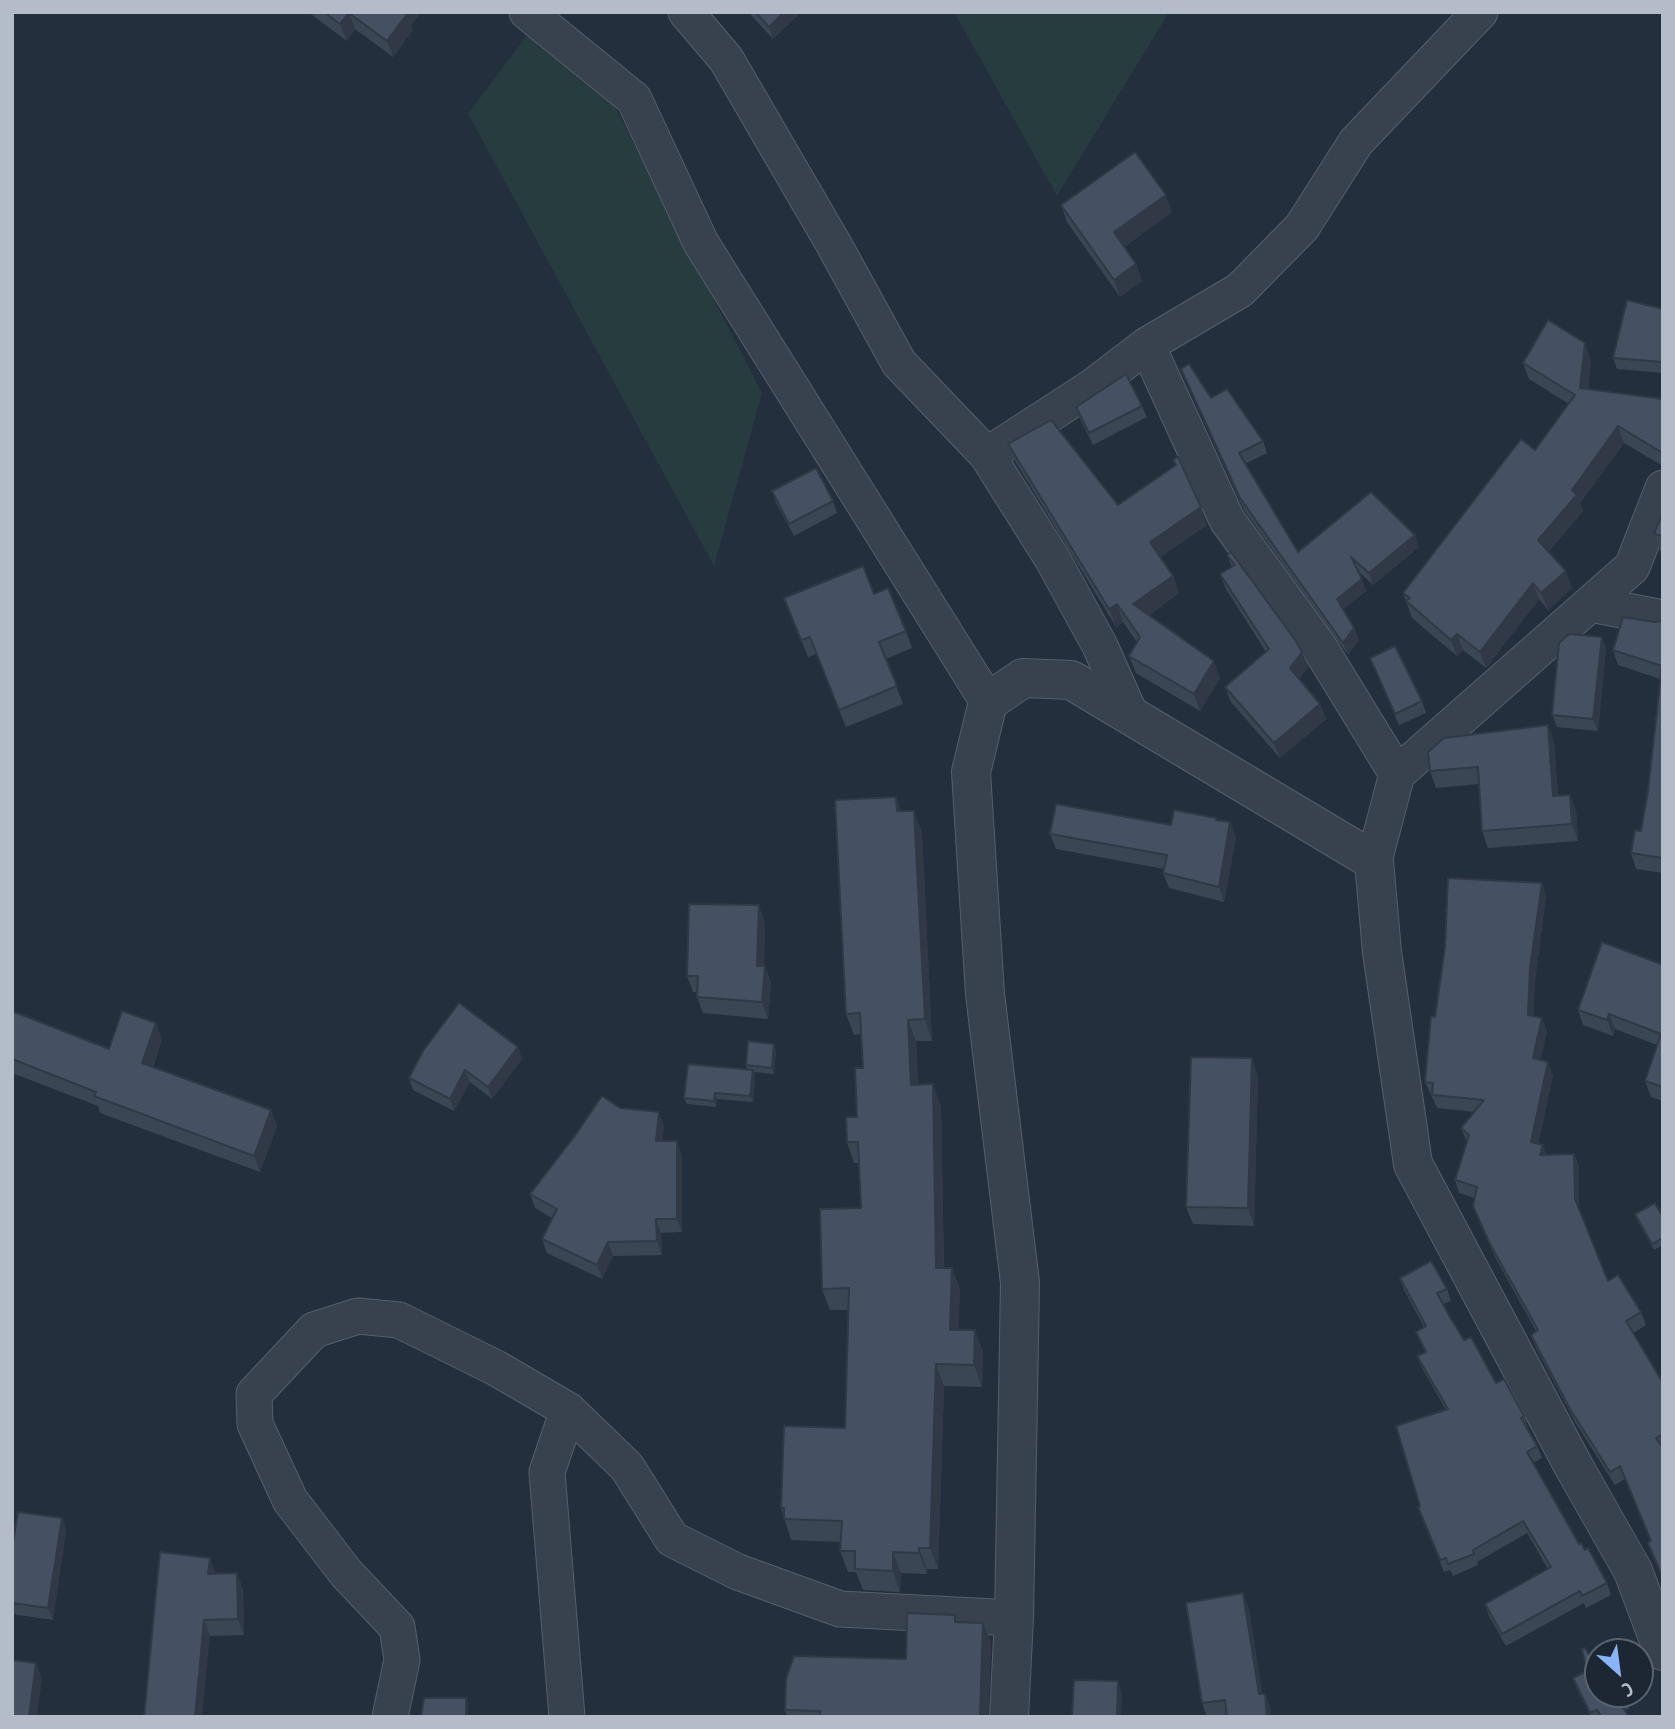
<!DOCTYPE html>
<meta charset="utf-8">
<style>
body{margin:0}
#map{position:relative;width:1675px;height:1729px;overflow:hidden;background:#242f3e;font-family:"PT Sans Narrow",sans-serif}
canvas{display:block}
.frame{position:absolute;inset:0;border:14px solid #b4bcc9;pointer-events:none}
.north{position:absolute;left:1584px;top:1638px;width:70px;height:70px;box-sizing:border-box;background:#1d2633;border:2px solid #59626f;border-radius:50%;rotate:152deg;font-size:19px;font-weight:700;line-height:28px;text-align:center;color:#b4bcc9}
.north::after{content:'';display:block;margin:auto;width:24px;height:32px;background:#8ab4f8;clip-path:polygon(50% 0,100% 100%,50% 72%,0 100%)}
</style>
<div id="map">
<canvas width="1675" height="1729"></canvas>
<div class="frame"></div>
<div class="north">С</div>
</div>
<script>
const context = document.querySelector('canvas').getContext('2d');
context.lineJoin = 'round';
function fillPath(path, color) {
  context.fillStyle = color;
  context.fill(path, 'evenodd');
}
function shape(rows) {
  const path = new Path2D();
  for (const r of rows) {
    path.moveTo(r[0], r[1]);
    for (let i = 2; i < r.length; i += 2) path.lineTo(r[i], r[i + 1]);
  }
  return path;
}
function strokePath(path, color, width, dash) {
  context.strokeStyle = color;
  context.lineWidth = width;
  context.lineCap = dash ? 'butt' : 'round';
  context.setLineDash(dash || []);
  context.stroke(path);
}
const green = shape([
 [954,12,1169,12,1057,196],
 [528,34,612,101,762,393,714,566,468,114]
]);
const minor = shape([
 [527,12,634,99,701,243,988,702],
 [686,12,726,59,833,243,899,363,987,455,1053,560,1100,646,1131,716],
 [1147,345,1227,520,1318,645,1397,774],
 [987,455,1092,387,1147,345,1240,290,1302,227,1356,142,1480,12],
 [1591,604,1663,618],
 [1374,861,1397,774,1632,567,1663,488],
 [390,1717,402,1660,397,1627,346,1573,290,1500,255,1424,254,1394,314,1330,358,1316,399,1320,496,1368,568,1410,627,1467,672,1539,738,1572,840,1609,1014,1618],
 [567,1717,547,1472,568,1410]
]);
const tertiary = shape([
 [1009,1717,1014,1618,1020,1283,985,994,971,772,988,702,1023,678,1071,680,1374,861,1382,952,1413,1164,1574,1467,1633,1571,1663,1651]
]);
const wall = shape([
 [308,12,421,12,411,25,413,30,393,57,355,29,347,41],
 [750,12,801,12,773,39,751,15],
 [1061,205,1172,212,1124,247,1136,264,1142,281,1120,297,1067,222],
 [1663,309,1663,373,1617,369,1613,358],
 [1591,360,1588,389,1663,399,1663,466,1624,443,1580,503,1583,511,1549,551,1572,588,1548,610,1539,599,1486,668,1463,650,1457,656,1412,618,1403,593,1535,450,1569,404,1529,379,1523,363],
 [1181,369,1211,398,1263,441,1267,453,1245,464,1298,552,1419,547,1373,585,1358,571,1366,591,1343,609,1354,628,1359,640,1348,655,1244,510,1186,381],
 [1142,406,1147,417,1093,445,1080,419,1076,407],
 [1008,444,1118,505,1176,466,1173,460,1207,525,1160,557,1173,576,1179,593,1149,615,1220,678,1200,711,1136,673,1129,656,1137,642,1123,622,1116,627,1015,461],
 [772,491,833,501,837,513,794,536,776,503],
 [1663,512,1663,551,1660,551,1654,534],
 [1227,555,1302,652,1308,667,1299,679,1320,704,1326,719,1280,758,1231,702,1225,687,1266,652,1226,589,1220,574,1232,567],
 [874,594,906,631,912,648,886,659,903,704,846,727,816,654,808,657,784,598],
 [1663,621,1663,873,1636,869,1631,853,1641,831,1648,791,1660,679,1618,665,1613,650,1654,622],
 [1602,637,1606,649,1598,731,1557,727,1552,715],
 [1370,658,1422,701,1426,713,1399,725],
 [1548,725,1554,742,1558,796,1570,795,1576,811,1578,841,1488,848,1482,831,1479,784,1436,788,1430,771],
 [896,797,901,811,922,832,932,1041,916,1041,918,1085,941,1106,944,1268,952,1268,960,1289,958,1330,983,1351,982,1387,944,1386,938,1569,927,1569,927,1574,901,1573,900,1592,863,1590,856,1572,848,1572,840,1551,841,1542,791,1540,781,1508,845,1428,849,1310,830,1310,822,1289,861,1208,859,1163,854,1163,847,1142,857,1117,863,1068,861,1034,854,1035,846,1014],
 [1216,818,1217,820,1230,822,1236,837,1224,902,1169,888,1163,873,1164,869,1056,849,1050,834,1171,825],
 [1542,883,1546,896,1535,981,1533,1016,1547,1031,1540,1060,1553,1075,1538,1144,1546,1155,1574,1154,1579,1167,1579,1211,1608,1281,1641,1312,1646,1325,1633,1333,1663,1383,1663,1580,1648,1543,1651,1542,1625,1479,1615,1485,1575,1422,1536,1348,1531,1335,1536,1331,1495,1257,1478,1219,1473,1206,1475,1198,1459,1193,1455,1180,1467,1142,1461,1128,1475,1112,1437,1108,1425,1082,1435,1017],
 [765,922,764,966,765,966,771,983,768,1019,703,1013,697,997,697,992,693,992,687,976],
 [1663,958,1663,1101,1651,1097,1645,1081,1657,1045,1615,1029,1613,1036,1583,1025,1578,1010,1661,964],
 [12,1011,109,1049,162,1039,153,1067,271,1110,277,1126,260,1172,100,1113,98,1106,12,1073],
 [518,1047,522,1059,492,1099,470,1082,454,1111,413,1090,409,1078],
 [776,1050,774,1074,754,1072,755,1076,753,1102,717,1099,716,1107,687,1104,684,1098,747,1070,746,1065],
 [1258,1076,1254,1226,1193,1224,1186,1207],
 [620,1108,664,1126,662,1141,682,1155,682,1232,661,1233,662,1255,613,1256,602,1279,547,1253,542,1239,552,1218,535,1208,530,1194],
 [1635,1214,1663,1217,1663,1245,1654,1250,1637,1220],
 [1400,1278,1447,1289,1451,1301,1443,1304,1464,1340,1496,1383,1524,1416,1528,1428,1527,1429,1537,1446,1542,1458,1533,1463,1579,1544,1585,1550,1607,1583,1611,1595,1586,1608,1584,1603,1506,1646,1489,1616,1485,1604,1548,1569,1527,1533,1477,1562,1478,1565,1453,1576,1450,1570,1444,1572,1418,1507,1420,1506,1446,1410,1422,1368,1417,1356,1425,1352,1416,1332,1424,1327,1404,1290],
 [62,1518,66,1530,53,1620,12,1614,12,1548],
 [210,1558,215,1574,243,1589,244,1635,210,1636,144,1717],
 [1249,1609,1262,1694,1271,1709,1222,1717,1207,1717,1202,1703],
 [955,1615,957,1622,983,1623,991,1643,988,1717,787,1717,785,1710,906,1659],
 [1597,1667,1623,1694,1629,1708,1625,1710,1629,1717,1591,1717,1577,1689,1573,1678]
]);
const shadedWall = shape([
 [404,12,421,12,411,25,413,30,393,57,387,41],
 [784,12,801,12,773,39,769,27],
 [349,13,355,29,347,41,340,24],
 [1166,195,1172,212,1120,250,1114,232],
 [1136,264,1142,281,1120,297,1114,280],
 [1585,343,1591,360,1586,405,1580,388],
 [1618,426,1624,443,1580,503,1583,511,1544,556,1538,540,1572,490],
 [1201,507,1207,525,1156,559,1150,542],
 [1415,535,1419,547,1373,585,1369,573],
 [1566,571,1572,588,1548,610,1541,593],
 [1173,576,1179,593,1139,621,1133,604],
 [1362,579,1366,591,1342,611,1337,599],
 [1533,583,1539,599,1486,668,1480,652],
 [1117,604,1123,622,1116,627,1109,609],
 [1354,628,1359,640,1348,655,1343,643],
 [1457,634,1463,650,1457,656,1451,640],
 [1602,637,1606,649,1598,731,1593,719],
 [1302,652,1308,667,1295,683,1290,668],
 [1214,661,1220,678,1200,711,1194,694],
 [1320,704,1326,719,1280,758,1274,743],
 [1548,725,1554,742,1559,813,1553,796],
 [1570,795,1576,811,1578,841,1572,824],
 [896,797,904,818,897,811],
 [914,811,922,832,932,1041,925,1019],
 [1230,822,1236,837,1224,902,1219,887],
 [1542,883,1546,896,1535,981,1533,1028,1528,1015,1530,968],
 [759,905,765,922,763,982,757,966],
 [765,966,771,983,768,1019,762,1002],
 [1609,1014,1615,1029,1613,1036,1607,1020],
 [1542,1018,1547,1031,1538,1072,1533,1058],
 [908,1020,916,1041,918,1106,911,1085],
 [156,1023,162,1039,148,1079,142,1063],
 [774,1044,776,1050,774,1074,772,1068],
 [518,1047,522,1059,492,1099,488,1087],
 [1252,1058,1258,1076,1254,1226,1248,1208],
 [1548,1062,1553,1075,1535,1155,1531,1142],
 [465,1070,470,1082,454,1111,450,1099],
 [753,1070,755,1076,753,1102,750,1096],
 [933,1084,941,1106,944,1289,936,1268],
 [715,1093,717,1099,716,1107,714,1101],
 [271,1110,277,1126,260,1172,254,1156],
 [659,1112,664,1126,661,1155,656,1141],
 [677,1141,682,1155,682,1232,677,1219],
 [1543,1145,1548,1158,1540,1155],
 [1574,1154,1579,1167,1579,1213,1575,1199],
 [656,1219,661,1233,662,1255,657,1241],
 [608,1242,613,1256,602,1279,597,1265],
 [952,1268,960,1289,958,1351,950,1330],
 [975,1330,983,1351,982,1387,974,1365],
 [936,1364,944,1386,938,1569,930,1548],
 [62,1518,66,1530,53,1620,48,1608],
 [919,1548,927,1569,927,1574,919,1553],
 [893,1552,901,1573,900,1592,893,1571],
 [210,1558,216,1574,208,1574],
 [237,1573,243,1589,244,1635,238,1619],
 [1243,1593,1249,1609,1265,1710,1259,1694],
 [204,1620,210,1636,202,1717,195,1717],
 [983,1623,991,1643,988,1717,980,1717],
 [36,1663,42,1678,37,1717,29,1717],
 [1118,1681,1122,1693,1121,1717,1117,1717],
 [1265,1694,1271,1709,1271,1717,1267,1717],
 [466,1698,468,1704,468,1717,466,1717]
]);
const building = shape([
 [324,12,405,12,407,14,387,41,349,13,340,24,324,12],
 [755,12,784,12,769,27,755,12],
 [1135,152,1166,195,1114,232,1136,264,1114,280,1061,205,1135,152],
 [1627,300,1663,309,1663,362,1613,358,1627,300],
 [1548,320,1585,343,1580,388,1663,399,1663,453,1618,426,1572,490,1577,495,1538,540,1566,571,1541,593,1533,583,1480,652,1457,634,1451,640,1406,601,1410,598,1403,593,1521,439,1535,450,1575,395,1523,363,1548,320],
 [1189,364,1211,398,1227,389,1263,441,1239,453,1298,552,1371,492,1415,535,1369,573,1351,557,1362,579,1337,599,1354,628,1343,643,1240,498,1181,369,1189,364],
 [1126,374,1142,406,1089,433,1076,407,1126,374],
 [1051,420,1118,505,1176,465,1173,460,1178,457,1201,507,1150,542,1173,576,1133,604,1214,661,1194,694,1129,656,1140,637,1117,604,1109,609,1008,444,1051,420],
 [816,468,833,501,789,524,772,491,816,468],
 [1663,512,1663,536,1654,534,1663,512],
 [1231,552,1296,641,1302,652,1290,668,1320,704,1274,743,1225,687,1269,649,1220,574,1235,565,1227,555,1231,552],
 [863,566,874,594,888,588,906,631,879,642,897,686,839,710,810,637,801,640,784,598,863,566],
 [1623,617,1654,622,1663,621,1663,858,1631,853,1635,830,1641,831,1648,791,1662,666,1613,650,1623,617],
 [1569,634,1602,637,1593,719,1552,715,1559,643,1569,634],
 [1395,646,1422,701,1395,714,1370,658,1395,646],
 [1548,725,1553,796,1570,795,1572,824,1482,831,1478,767,1430,771,1428,752,1444,738,1548,725],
 [896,797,897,811,914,811,925,1019,908,1020,911,1085,933,1084,936,1268,952,1268,950,1330,975,1330,974,1365,936,1364,930,1548,919,1548,919,1553,893,1552,893,1571,855,1569,855,1551,840,1551,842,1521,784,1519,784,1508,781,1508,784,1426,845,1428,849,1288,822,1289,820,1209,861,1208,858,1142,847,1142,846,1117,857,1117,855,1068,863,1068,860,1013,846,1014,835,800,896,797],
 [1056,804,1171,825,1174,810,1216,818,1216,820,1230,822,1219,887,1163,873,1167,855,1050,834,1056,804],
 [1448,878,1542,883,1530,968,1528,1015,1542,1018,1533,1058,1548,1062,1531,1142,1543,1145,1540,1155,1574,1154,1575,1199,1608,1281,1618,1275,1641,1312,1626,1321,1663,1383,1663,1434,1656,1438,1663,1448,1663,1578,1648,1543,1651,1541,1620,1466,1610,1472,1570,1409,1531,1335,1538,1330,1490,1244,1473,1206,1477,1187,1455,1180,1469,1135,1461,1128,1484,1100,1432,1095,1433,1083,1425,1082,1431,1016,1435,1017,1445,947,1448,878],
 [689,904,759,905,757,966,765,966,762,1002,697,997,698,976,687,976,689,904],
 [1602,942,1661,964,1663,958,1663,1087,1645,1081,1661,1034,1609,1014,1607,1020,1578,1010,1602,942],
 [459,1003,518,1047,488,1087,465,1070,450,1099,409,1078,423,1051,459,1003],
 [12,1011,109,1049,122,1011,156,1023,142,1063,271,1110,254,1156,94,1096,96,1092,12,1059,12,1011],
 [748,1041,774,1044,772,1068,746,1065,748,1041],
 [1191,1057,1252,1058,1248,1208,1186,1207,1191,1057],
 [688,1064,753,1070,750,1096,715,1093,714,1101,684,1098,688,1064],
 [602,1096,620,1108,659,1112,656,1141,677,1141,677,1219,656,1219,657,1241,608,1242,597,1265,542,1239,557,1209,530,1194,574,1137,602,1096],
 [1655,1203,1663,1217,1663,1238,1652,1244,1635,1214,1655,1203],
 [1431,1261,1447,1289,1437,1293,1451,1319,1464,1340,1471,1337,1496,1383,1504,1379,1524,1416,1521,1418,1537,1446,1527,1452,1579,1544,1581,1543,1585,1550,1588,1548,1607,1583,1582,1596,1580,1591,1502,1634,1485,1604,1551,1567,1523,1521,1473,1550,1474,1554,1448,1564,1446,1558,1440,1560,1418,1507,1420,1506,1396,1426,1448,1409,1417,1356,1426,1352,1416,1332,1426,1326,1400,1278,1431,1261],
 [18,1512,62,1518,48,1608,12,1603,12,1548,18,1512],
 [160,1552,210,1558,208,1574,237,1573,238,1619,204,1620,195,1717,144,1717,160,1552],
 [1243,1593,1259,1694,1265,1694,1267,1717,1227,1717,1225,1700,1202,1703,1186,1603,1243,1593],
 [907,1613,955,1615,955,1622,983,1623,980,1717,820,1717,820,1711,785,1710,786,1679,794,1656,906,1659,907,1613],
 [1585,1648,1597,1667,1598,1666,1598,1694,1623,1694,1625,1697,1618,1700,1629,1717,1602,1717,1597,1710,1590,1713,1573,1678,1587,1671,1582,1649,1585,1648],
 [12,1660,36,1663,29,1717,12,1717,12,1660],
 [1074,1680,1118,1681,1117,1717,1072,1717,1074,1680],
 [424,1698,466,1698,466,1717,421,1717,424,1698]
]);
fillPath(green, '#263c3f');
strokePath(minor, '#565f6c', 37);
strokePath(tertiary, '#565f6c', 40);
strokePath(minor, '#38414e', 35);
strokePath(tertiary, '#38414e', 38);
fillPath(wall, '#3b4654');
fillPath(shadedWall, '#303945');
fillPath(building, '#455162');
strokePath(building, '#303945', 2);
</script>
